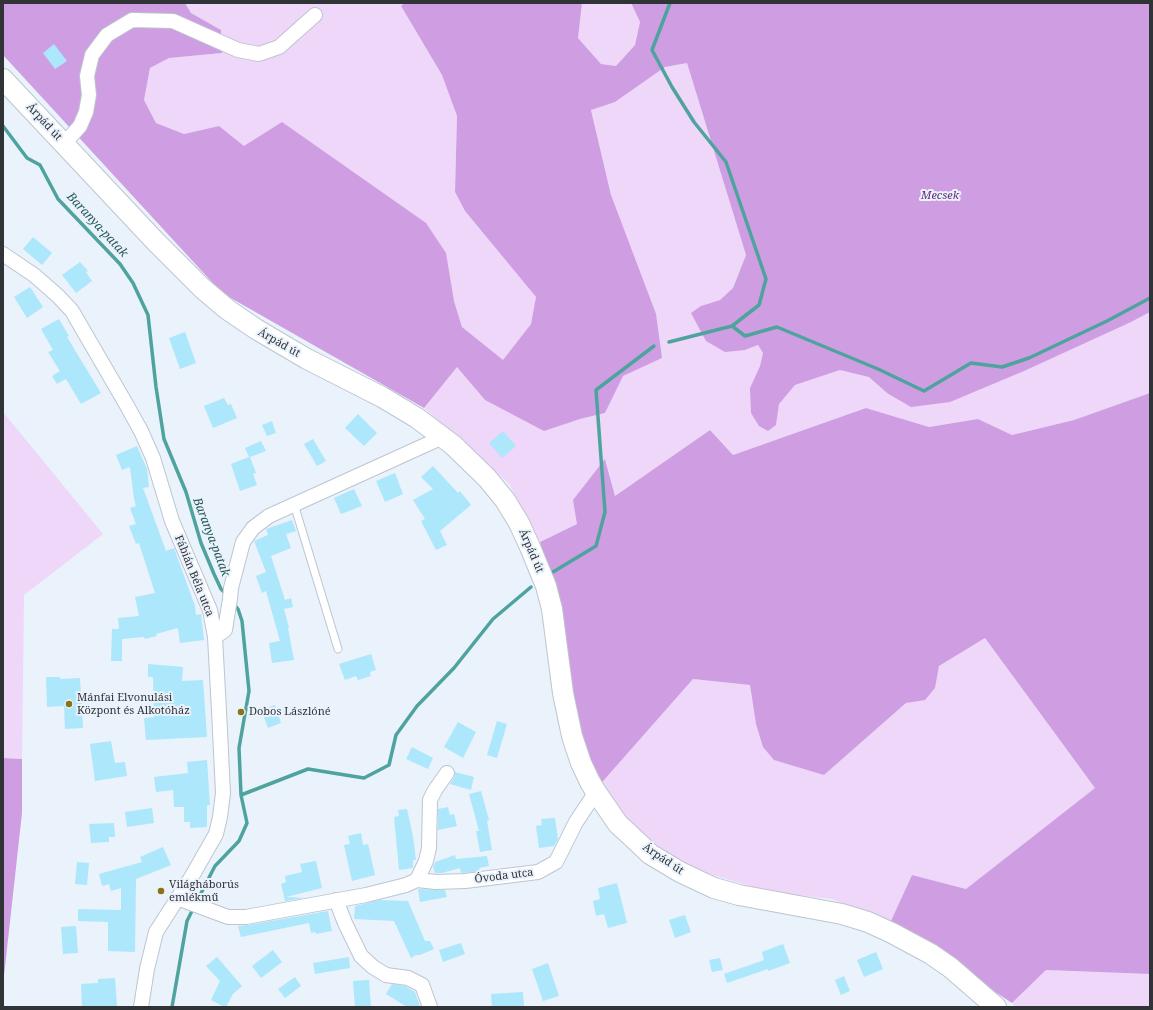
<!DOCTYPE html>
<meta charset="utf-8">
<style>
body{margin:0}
#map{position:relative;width:1153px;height:1010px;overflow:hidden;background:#eaf2fc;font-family:"Noto Serif",serif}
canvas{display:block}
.frame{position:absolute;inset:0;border:4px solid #313437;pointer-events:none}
</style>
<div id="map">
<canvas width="1153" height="1010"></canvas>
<div class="frame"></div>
</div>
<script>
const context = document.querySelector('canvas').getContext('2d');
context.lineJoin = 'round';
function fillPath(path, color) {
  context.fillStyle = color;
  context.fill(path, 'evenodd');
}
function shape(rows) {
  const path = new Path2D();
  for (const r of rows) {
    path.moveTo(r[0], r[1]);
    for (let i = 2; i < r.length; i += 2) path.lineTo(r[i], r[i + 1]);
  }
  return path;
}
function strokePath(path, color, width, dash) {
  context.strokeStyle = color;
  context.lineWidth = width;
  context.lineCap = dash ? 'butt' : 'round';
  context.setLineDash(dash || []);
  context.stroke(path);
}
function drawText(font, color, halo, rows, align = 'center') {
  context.font = font + ' "Noto Serif",serif';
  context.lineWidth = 4;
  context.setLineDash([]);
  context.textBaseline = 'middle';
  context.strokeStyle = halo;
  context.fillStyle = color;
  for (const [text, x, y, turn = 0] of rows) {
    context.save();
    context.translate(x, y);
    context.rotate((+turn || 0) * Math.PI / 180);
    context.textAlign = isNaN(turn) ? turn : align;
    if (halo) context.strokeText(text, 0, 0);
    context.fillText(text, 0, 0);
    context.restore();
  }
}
const green = shape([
 [185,3,404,3,401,6,442,75,457,116,455,192,465,211,536,297,531,324,503,361,462,327,454,301,244,146,219,126,184,134,156,123,144,100,150,68,169,58,222,53,221,30,191,13],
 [582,3,631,3,640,22,635,45,616,66,601,64,578,38],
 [687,63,746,255,733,288,720,300,701,306,745,350,758,345,763,353,760,366,750,388,776,424,778,404,795,385,840,370,869,376,887,393,1131,322,1150,312,1150,393,1074,420,1012,435,978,419,929,427,866,408,733,455,710,430,615,496,606,460,577,524,540,542,509,484,424,408,457,366,485,400,580,419,605,413,622,376,662,358,611,195,591,109,615,102,665,67],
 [3,412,103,534,24,595,22,759,3,758],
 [985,638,1095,788,966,889,912,875,890,923,832,899,771,892,716,876,655,851,597,788,693,679,750,685,756,724,824,775,906,703,925,699,935,688,939,666],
 [1046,970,1150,974,1150,1007,1016,1007,1012,1003]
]);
const forest = shape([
 [3,3,185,3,191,13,221,30,222,53,169,58,150,68,144,100,156,123,184,134,219,126,244,146,282,122,426,223,446,253,454,301,462,327,503,360,531,324,536,297,465,211,455,192,457,116,442,75,401,6,404,3,582,3,578,38,601,64,616,66,635,45,640,22,631,3,1150,3,1150,312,1131,322,1024,371,950,402,911,407,887,393,869,377,840,370,795,385,779,404,776,425,768,431,759,426,751,413,750,388,760,366,763,353,758,345,745,350,725,352,706,341,691,313,701,306,720,300,733,288,746,255,687,63,665,67,615,102,591,110,611,195,656,314,662,358,623,376,605,413,580,419,544,431,485,400,457,367,424,408,222,293,3,55],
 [1150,393,1150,974,1046,970,1012,1003,890,923,912,875,966,889,1095,788,985,638,939,666,935,688,925,700,906,703,824,775,774,760,763,747,756,724,750,685,693,679,597,788,579,749,569,684,540,542,577,524,573,500,605,459,615,496,710,430,733,455,866,408,929,427,978,419,1012,435,1074,420],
 [3,758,22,759,22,813,3,985]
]);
const stream = shape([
 [3,126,27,158,40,165,58,199,120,264,133,283,148,315,156,387,164,439,186,492,201,543,214,574,221,589,227,595],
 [732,326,745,336,777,327,878,369,924,391,971,363,1002,367,1029,358,1107,321,1150,298],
 [669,342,732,326,759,305,766,279,726,162,694,122,672,87,652,50,670,3],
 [553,572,596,546,605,512,596,390,654,346],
 [241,795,308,769,364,778,389,765,396,735,417,706,454,668,493,619,531,587],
 [197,901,215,866,239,841,247,823,241,795,239,748,249,691,242,621,238,609,233,603],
 [172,1007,187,921,193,909]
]);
const building = shape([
 [54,44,67,61,55,69,43,53],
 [33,237,52,253,42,265,23,249],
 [80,262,88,271,86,272,92,281,76,293,62,275],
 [30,287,43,307,27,318,14,297],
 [59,319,69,336,67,337,101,393,81,404,66,379,57,384,52,376,60,371,48,352,53,350,41,329],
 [185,332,196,363,180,369,169,338],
 [224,398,228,405,231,404,237,418,213,428,204,406],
 [358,414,377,433,364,446,345,428],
 [272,421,276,433,267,436,262,425],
 [503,431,516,446,502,458,489,443],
 [313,439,326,461,317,466,304,444],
 [261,441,266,451,250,457,256,473,253,474,257,485,240,491,231,464,249,457,245,448],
 [137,446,147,469,149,487,143,488,166,551,174,548,195,606,196,615,201,614,204,640,180,643,178,628,156,634,157,636,145,639,144,637,122,639,122,661,111,661,112,629,119,629,118,618,139,616,135,597,155,593,139,543,136,544,129,526,136,524,130,508,136,506,134,499,130,467,122,470,116,455],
 [433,466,458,493,460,491,471,505,440,531,447,545,436,550,421,521,425,519,413,500,433,489,421,477],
 [395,473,403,494,385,502,376,481],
 [354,489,362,506,341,514,334,498],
 [292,520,296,531,286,534,291,548,271,556,285,600,291,598,293,607,284,609,289,628,288,628,294,660,272,663,269,643,280,641,266,591,262,593,256,576,266,572,254,541,268,535,266,529],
 [371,654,376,670,370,672,371,676,358,680,356,676,345,680,339,664],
 [148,664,183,667,182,681,203,680,207,737,146,740,144,718,154,717,153,677,148,677],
 [46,677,60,677,60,679,80,678,83,728,65,729,64,706,47,707],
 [275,705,281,723,268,728,261,710],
 [497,721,507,724,497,758,487,755],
 [458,722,476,732,463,758,444,747],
 [111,741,115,763,125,762,127,776,95,781,90,744],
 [412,747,433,758,428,769,406,759],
 [207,760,210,805,207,805,207,827,190,828,190,822,184,822,184,807,174,807,173,790,156,792,154,777,188,773,187,762],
 [455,772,474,777,471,790,450,784,454,778],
 [481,791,489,820,487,821,492,850,480,852,476,831,479,831,469,794],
 [448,807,450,815,454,814,457,826,438,830,438,809],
 [152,808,154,823,127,827,125,812],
 [407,809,413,836,416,860,413,860,413,868,399,870,394,817,399,816,398,810],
 [555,818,558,839,554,846,539,848,536,826,542,825,541,819],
 [114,823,115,837,109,837,109,842,91,843,89,824],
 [361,833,363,845,368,844,375,875,352,881,344,845,350,844,348,836],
 [163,847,171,865,136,879,135,952,108,951,108,922,78,921,78,909,121,910,121,888,111,891,109,884,102,886,99,874,142,862,140,857],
 [455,855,456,859,487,856,489,866,479,868,480,871,461,873,460,868,442,873,435,873,433,867,435,862],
 [316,861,322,888,286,897,304,898,285,901,281,884,286,882,285,876,302,872,300,864],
 [77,862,89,863,87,885,75,884],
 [617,883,627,923,608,928,604,914,596,916,593,901,600,899,598,888],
 [418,889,445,890,447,897,420,902],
 [380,900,408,901,425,941,430,941,434,949,420,955,416,955,411,958,394,921,354,919,355,906],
 [328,911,332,931,316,934,315,932,311,933,309,923,241,937,238,926,248,925],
 [685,915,691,932,675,938,669,920],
 [76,926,78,953,63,954,61,927],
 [461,943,465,954,443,962,439,950],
 [783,944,790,963,768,971,768,969,727,983,724,974,764,960,762,952],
 [273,950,282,962,261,978,252,966],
 [876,952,883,969,864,977,857,960],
 [217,957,242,986,233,994,226,1007,224,1007,211,1000,220,981,206,966],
 [349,957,350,968,315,974,313,963],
 [720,958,723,970,712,972,709,960],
 [548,963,559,996,543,1001,532,969],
 [844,976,850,991,841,995,835,980],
 [295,977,301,986,285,998,278,989],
 [115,978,117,1007,82,1007,81,984,98,983,98,979],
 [369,980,371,1007,355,1007,353,981],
 [392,984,405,986,415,992,420,1006,420,1007,407,1007,386,994],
 [523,992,524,1007,492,1007,491,994]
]);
const service = shape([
 [294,504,338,649]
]);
const minor = shape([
 [64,144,80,126,86,112,89,95,87,76,92,55,107,35,132,20,173,21,238,50,259,54,279,47,315,15],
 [3,254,34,275,58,296,72,311,126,404,141,431,153,458,172,521,210,610,215,637,219,711,223,793,220,817,216,834,192,876,156,932,147,969,141,1007],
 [215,637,225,630,230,599,231,588,243,542,253,528,269,516,443,437],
 [417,880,436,882,465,881,538,872,556,862,576,822,596,792],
 [177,898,228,917,246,917,366,895,406,885,417,880,426,861,429,848,430,800,435,790,447,773],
 [336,900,345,923,361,956,373,967,386,975,408,978,422,985,430,1007]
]);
const secondary = shape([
 [3,79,156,242,202,288,228,310,256,329,307,359,382,397,417,418,453,445,487,478,505,500,519,523,530,547,546,586,552,609,563,693,572,736,581,763,590,782,596,792,618,824,629,834,650,854,680,872,714,888,739,895,842,914,868,922,892,933,931,954,951,968,996,1007]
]);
const markers = [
 [69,704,4,"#897315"],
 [241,712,4,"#897315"],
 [161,891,4,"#897315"]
];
const streetNames = [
 ["Árpád út",44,122,47],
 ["Árpád út",279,343,30],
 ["Árpád út",531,551,67],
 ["Fábián Béla utca",194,576,68],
 ["Árpád út",663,859,34],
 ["Óvoda utca",504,876,-7]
];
const parkNames = [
 ["Mecsek",940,196]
];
const poiNames = [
 ["Mánfai Elvonulási",77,698],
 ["Központ és Alkotóház",77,711],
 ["Dobos Lászlóné",249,712],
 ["Világháborús",169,885],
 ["emlékmű",169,898]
];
const waterNames = [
 ["Baranya-patak",97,225,47],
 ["Baranya-patak",211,537,69]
];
fillPath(green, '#eed7f8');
fillPath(forest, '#cf9ee2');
strokePath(stream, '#4fa39f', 3.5);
fillPath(building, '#ade7fb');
strokePath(service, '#bdc5cf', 9);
strokePath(minor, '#bdc5cf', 16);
strokePath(secondary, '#bdc5cf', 22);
strokePath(service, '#fff', 7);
strokePath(minor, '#fff', 14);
strokePath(secondary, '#fff', 20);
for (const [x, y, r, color] of markers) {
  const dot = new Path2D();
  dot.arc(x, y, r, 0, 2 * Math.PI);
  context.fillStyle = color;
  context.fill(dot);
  strokePath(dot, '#eaf2fc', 1.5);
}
drawText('11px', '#313437', '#eaf2fc', streetNames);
drawText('italic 11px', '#622877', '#eaf2fc', parkNames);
drawText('11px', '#313437', '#eaf2fc', poiNames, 'left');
drawText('italic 12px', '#245854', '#eaf2fc', waterNames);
</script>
